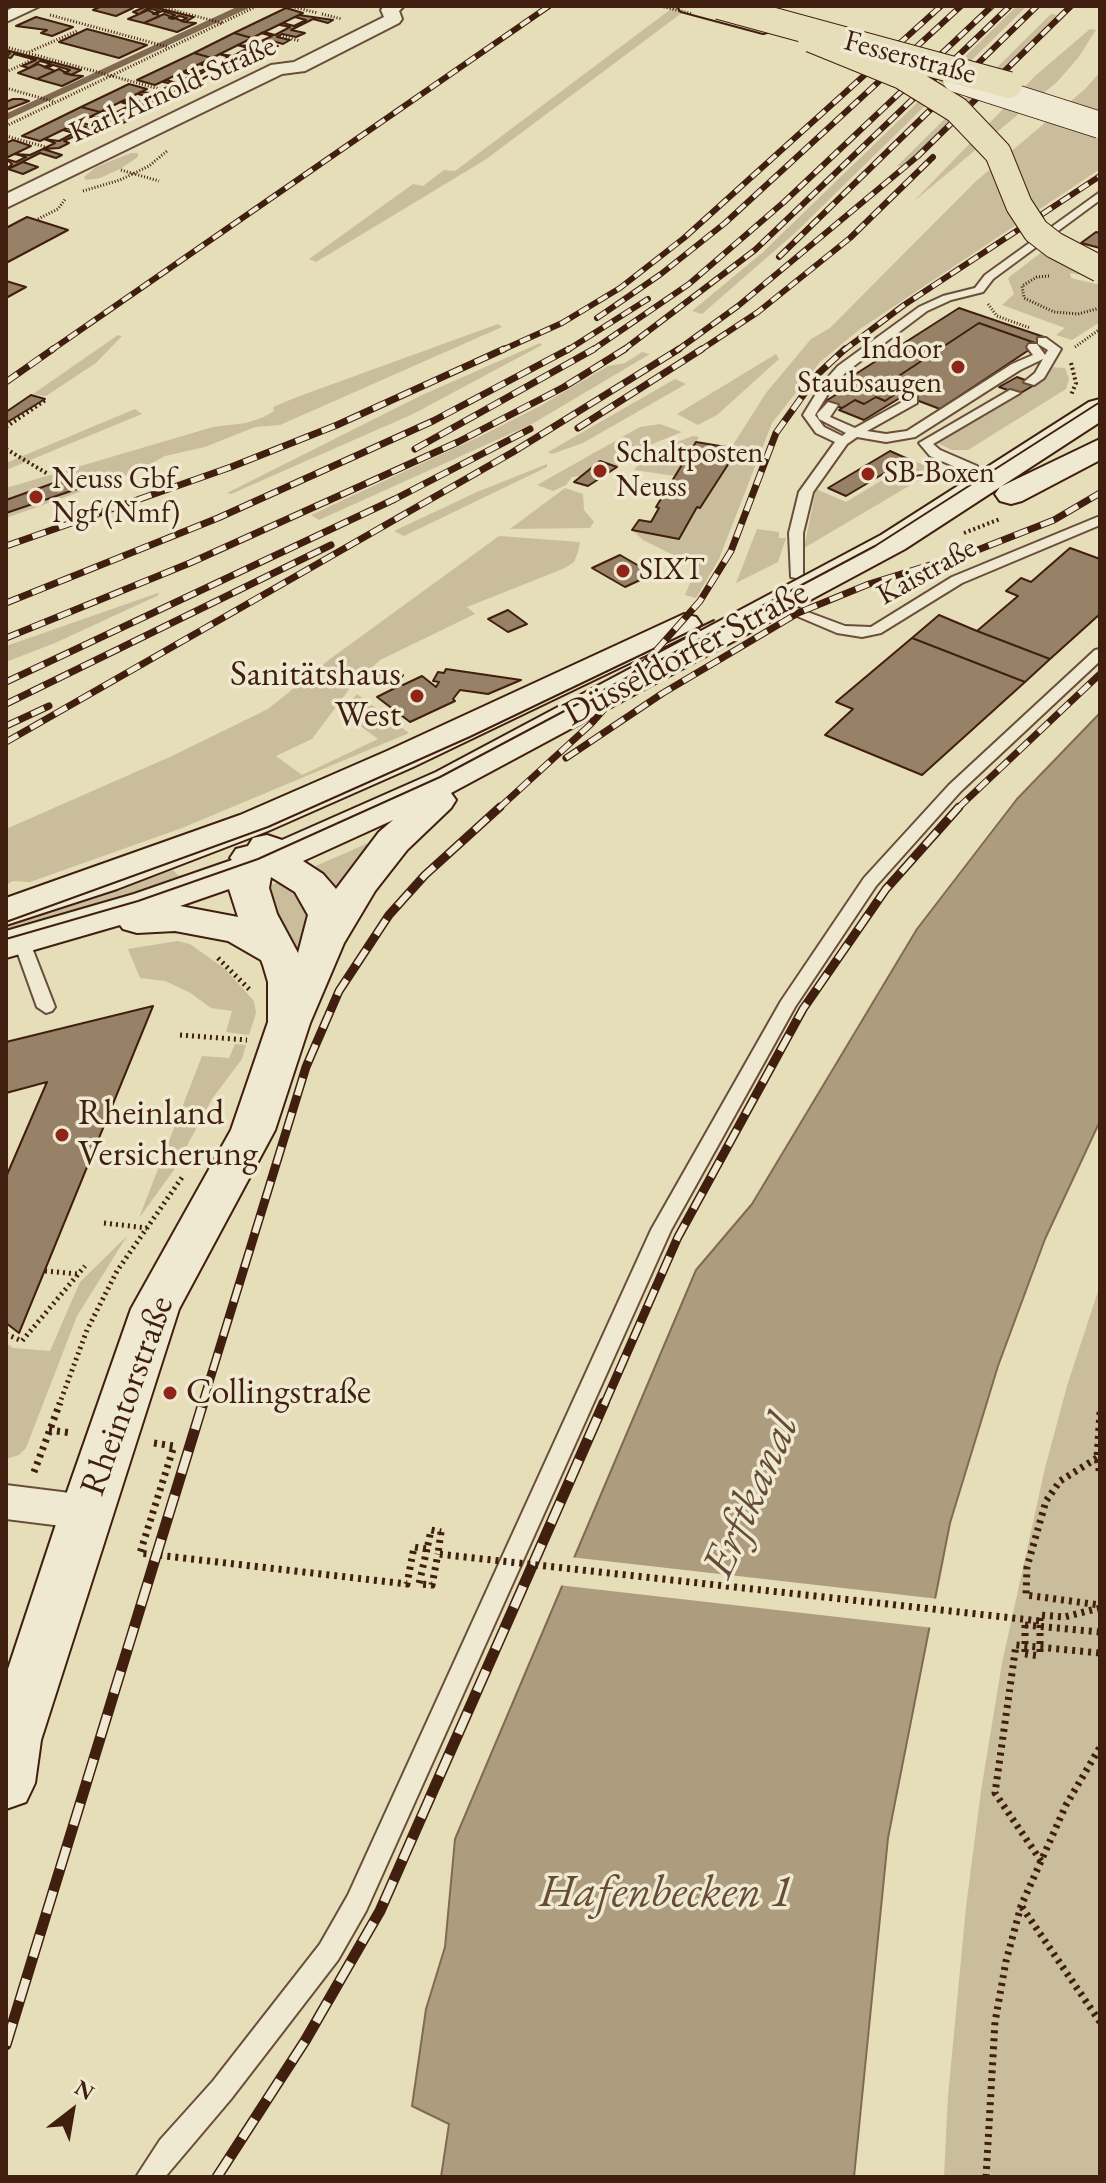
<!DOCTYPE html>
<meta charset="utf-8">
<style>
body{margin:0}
#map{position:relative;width:1106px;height:2183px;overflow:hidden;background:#e6ddb9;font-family:"EB Garamond",serif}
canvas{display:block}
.frame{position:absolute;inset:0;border:8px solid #411f0f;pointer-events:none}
.north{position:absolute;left:32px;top:2071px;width:80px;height:80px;-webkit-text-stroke:6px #efe9d2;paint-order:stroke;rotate:31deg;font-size:22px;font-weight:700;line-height:32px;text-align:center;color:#411f0f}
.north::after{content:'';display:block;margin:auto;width:28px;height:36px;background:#411f0f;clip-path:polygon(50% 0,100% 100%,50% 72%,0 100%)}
</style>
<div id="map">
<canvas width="1106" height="2183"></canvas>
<div class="frame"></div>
<div class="north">N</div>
</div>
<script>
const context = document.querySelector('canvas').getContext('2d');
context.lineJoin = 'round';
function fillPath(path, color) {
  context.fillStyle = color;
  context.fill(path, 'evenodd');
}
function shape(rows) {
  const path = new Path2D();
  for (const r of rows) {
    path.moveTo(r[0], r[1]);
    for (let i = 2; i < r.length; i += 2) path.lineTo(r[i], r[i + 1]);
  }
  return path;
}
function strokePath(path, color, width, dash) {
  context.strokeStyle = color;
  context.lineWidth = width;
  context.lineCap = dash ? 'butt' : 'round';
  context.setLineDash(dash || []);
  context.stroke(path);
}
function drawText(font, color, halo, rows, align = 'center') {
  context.font = font + ' "EB Garamond",serif';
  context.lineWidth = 7;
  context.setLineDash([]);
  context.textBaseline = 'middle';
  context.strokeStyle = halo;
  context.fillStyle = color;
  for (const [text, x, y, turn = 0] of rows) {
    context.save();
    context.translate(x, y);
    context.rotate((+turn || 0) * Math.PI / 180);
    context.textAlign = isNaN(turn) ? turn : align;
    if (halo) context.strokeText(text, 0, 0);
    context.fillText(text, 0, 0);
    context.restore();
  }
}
const green = shape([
 [675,6,691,6,485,160,316,262,309,259,413,184,423,186,444,170,455,171],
 [1017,6,1027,6,795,233,702,314,692,311,762,253],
 [1051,14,1057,15,974,98,903,167,897,166],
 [1090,29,1096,30,1078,58,1057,82,913,202,1035,76],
 [1100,72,1100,169,860,329,820,362,772,423,719,559,696,598,685,595,692,578,689,563,643,540,632,530,679,538,697,507,700,508,737,450,731,448,766,393,811,339,830,328,975,182,1085,89],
 [131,153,138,153,138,157,120,169,100,178,86,180,84,177,96,167],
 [1060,238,1087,276,1070,273,1071,278,1100,285,1100,322,1072,340,1056,335,1065,328,1002,305,1014,294,1008,278],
 [498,324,502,327,280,425,255,427,205,447,165,456,138,471,6,518,6,488,213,427,246,423,264,417,274,411,273,407,297,397],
 [118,335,122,336,96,363,46,396,33,394],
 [540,343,542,345,413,414,231,494,227,493,422,395],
 [642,352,650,354,532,424,319,520,311,515,483,435,540,406,608,366,625,363],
 [776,354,779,359,717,415,698,425,677,414],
 [1050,367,1065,368,1069,379,1066,389,968,450,952,450,937,443,1040,381],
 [675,379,686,384,583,443,552,454,548,452],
 [135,409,142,414,6,470,6,463],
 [660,424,682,432,630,453,617,467,599,461,581,476,572,477,566,485,553,491,537,485,640,427],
 [693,436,699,437,675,476,634,470,646,454],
 [914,461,936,470,804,548,816,489,846,502],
 [547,464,547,467,404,536,394,531,477,492],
 [565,488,583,494,584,510,594,522,590,528,510,529],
 [757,529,779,532,779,538,786,538,778,562,736,583],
 [499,536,580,542,578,552,574,562,565,568,467,607,475,614,380,660,350,688,312,739,276,756,302,775,378,739,345,715,346,706,357,694,409,733,182,828,30,882,13,881,6,885,6,829,172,756,268,709,330,659],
 [158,593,159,595,55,643,6,662,6,646],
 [375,840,335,892,309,869],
 [173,870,184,881,6,934,6,925],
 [279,882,300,897,311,916,299,958,260,889],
 [177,941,190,944,225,969,254,1001,256,1013,249,1035,226,1032,232,1011,211,1008,189,992,165,981,140,978,128,949],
 [235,1044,246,1045,242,1059,212,1099,174,1170,139,1218,202,1056,229,1058],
 [127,1236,77,1316,26,1448,19,1455,6,1459,6,1343,13,1348,50,1351,80,1282],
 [1100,1285,1100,2177,944,2177,948,2096,966,1907,981,1791,1002,1663,1045,1468,1067,1386]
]);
const water = shape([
 [1100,713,1100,1121,1045,1239,998,1366,950,1523,888,1838,854,2177,441,2177,449,2124,412,2106,426,2009,445,1947,455,1839,696,1270,752,1204,917,929,1017,799,1100,713]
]);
const pier = shape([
 [570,1557,773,1580,939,1599,934,1628,558,1585]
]);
const stream = shape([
 [6,117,246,6]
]);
const building = shape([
 [125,6,133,8,116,16,93,10,102,6,125,6],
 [141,6,149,6,194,17,185,22,181,21,187,18,179,16,173,19,169,18,175,15,162,11,156,14,153,14,159,11,148,8,139,14,133,12,145,7,141,6],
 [286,8,303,13,252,38,234,33,286,8],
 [148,10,160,16,144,23,128,19,148,10],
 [164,14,185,22,196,23,177,32,144,23,164,14],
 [299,15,333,20,328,23,313,19,291,30,305,33,296,37,282,34,277,37,290,40,283,44,269,40,264,43,278,46,273,49,259,45,233,58,244,61,226,69,216,66,179,85,183,87,174,91,158,92,173,84,163,82,166,80,177,83,193,75,182,72,196,73,210,67,199,64,213,65,229,57,219,54,233,56,248,48,237,45,251,46,272,36,261,33,264,32,275,35,290,27,280,25,283,23,294,26,306,20,295,17,299,15],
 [36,17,73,27,52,36,41,33,47,30,16,26,36,17],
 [87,29,147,45,119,58,59,42,87,29],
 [234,33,252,38,212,58,194,53,234,33],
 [6,50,37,58,81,70,71,75,64,73,70,70,53,65,47,68,44,67,51,64,40,61,29,68,22,66,36,60,14,54,11,58,6,57,10,53,6,50],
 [194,53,212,58,155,85,137,80,194,53],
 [38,64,55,71,37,79,18,73,38,64],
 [59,69,71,75,83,76,62,86,37,79,59,69],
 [129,84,147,89,100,112,81,107,129,84],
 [142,92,173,96,159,103,148,100,140,104,151,108,145,111,134,108,120,114,133,118,115,127,102,123,64,141,69,143,59,148,43,149,55,143,44,139,59,141,74,133,63,130,67,128,78,131,86,127,76,124,79,122,90,125,102,119,91,117,105,118,114,114,103,111,117,112,131,105,120,102,124,101,134,104,149,97,138,94,142,92],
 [13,99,21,99,29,101,6,110,6,102,13,99],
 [81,107,100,112,40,141,22,136,81,107],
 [13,140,31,146,6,158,6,143,13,140],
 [43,149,62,155,56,158,40,153,6,170,12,164,6,159,16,162,26,157,15,154,30,155,43,149],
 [23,162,38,167,23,174,8,169,23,162],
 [27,217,68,230,6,263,6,228,27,217],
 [1096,232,1100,233,1100,248,1081,243,1096,232],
 [6,281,26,287,6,298,6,281],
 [959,308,1047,338,1038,344,979,323,882,387,897,393,885,401,876,397,864,404,855,400,842,408,824,402,837,394,829,391,959,308],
 [979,323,1038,344,940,409,882,387,979,323],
 [1017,377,1036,384,1019,394,999,387,1017,377],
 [897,393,903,396,864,420,839,410,855,400,864,404,876,397,885,401,897,393],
 [31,395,45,399,6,423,6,412,31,395],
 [696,442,738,449,700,508,697,507,679,539,632,530,639,520,651,522,659,508,656,507,696,442],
 [890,451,908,459,846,496,828,488,890,451],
 [600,461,617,467,588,486,574,482,600,461],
 [65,479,77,489,6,513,6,500,65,479],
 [1070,548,1100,559,1100,614,1050,659,977,631,1018,596,1006,591,1021,578,1031,582,1070,548],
 [620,555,653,574,625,587,592,568,620,555],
 [508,610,527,624,508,632,488,619,508,610],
 [939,615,977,631,1050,659,1025,682,912,638,939,615],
 [912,638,1025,682,922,775,825,735,853,709,836,702,912,638],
 [446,669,521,680,488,694,460,690,453,699,455,701,410,722,377,697,397,687,374,684,380,672,403,675,399,682,403,685,422,676,436,687,439,682,433,681,438,672,444,673,446,669],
 [153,1006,49,1260,19,1333,6,1323,6,1177,47,1082,6,1093,6,1042,153,1006]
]);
const pathFar3 = shape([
 [157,6,222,23],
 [289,6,318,13],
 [322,14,342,19],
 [50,15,168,47],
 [277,35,300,41],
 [6,47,163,90],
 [29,52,77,31],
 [6,72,34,59],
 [6,88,55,102],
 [6,126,257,6],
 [6,136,46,147],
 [121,170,159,181],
 [83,191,120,180,149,166,167,151],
 [38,219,58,209,66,198],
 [1049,276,1037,277,1022,286,1024,298,1054,312,1078,314,1100,308],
 [988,304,997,316,1030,328],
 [1075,347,1100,329]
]);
const pathFar2 = shape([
 [1071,363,1076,383,1071,395],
 [6,427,47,399],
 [6,449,48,474],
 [964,533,1000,519]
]);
const pathFar1 = shape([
 [218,958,250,990],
 [180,1035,247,1040],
 [104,1223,147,1228],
 [45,1271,78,1274],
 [6,1334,22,1341,85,1266],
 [59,1405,87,1330,117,1271,183,1176]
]);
const path = shape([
 [1100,1412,1097,1458,1100,1475],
 [49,1430,72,1433],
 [154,1443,174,1446,140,1553,407,1584,414,1547,427,1549,431,1530,441,1532],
 [1097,1458,1060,1481,1046,1501,1027,1567,1026,1595,1100,1605],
 [34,1472,60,1403],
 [427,1549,419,1584,432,1585,438,1554],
 [1040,1621,1040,1615,1064,1617,1100,1608],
 [1025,1625,1100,1632],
 [1025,1654,1040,1656],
 [1041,1861,995,1793,1016,1645,1100,1653],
 [1022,1907,1100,2022],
 [986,2177,995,2022,1006,1961,1021,1906,1066,1805,1100,1747]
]);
const service = shape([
 [1100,192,1100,200,993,279,983,292,951,300,927,311,846,372,831,389,815,415,824,427,842,436,846,433,819,419,817,414,828,402,838,405,830,417,855,428,913,396,917,397,917,403,867,431,886,434,907,431,1012,364,1033,355,1027,347,1029,344,1037,344,1045,355,1048,350,1038,344,1038,338,1046,338,1061,349,1044,378,1034,385,1024,382,1035,373,1043,359,1020,370,915,437,886,442,857,437,847,444,813,492,803,533,803,574,796,578,791,577,789,533,799,492,835,442,816,433,803,415,822,384,838,366,919,307,943,296,975,288,985,275,1100,192],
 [1010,390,1020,393,933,444,940,450,977,466,977,472,967,472,930,456,919,443,1010,390],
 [1100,516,1100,525,962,583,881,633,862,637,837,633,771,605,778,601,845,626,871,627,952,577,1100,516],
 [1100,649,1100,661,961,791,876,886,795,1007,671,1230,366,1911,338,1960,231,2099,165,2177,136,2177,160,2140,213,2081,320,1944,348,1895,651,1230,781,1001,864,878,949,785,1095,650,1100,649],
 [21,935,29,940,55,1007,52,1011,46,1013,37,1007,13,940,21,935]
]);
const minor = shape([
 [16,6,40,6,6,22,6,11,16,6],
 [384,6,404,6,399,11,402,19,399,23,305,71,282,74,6,208,6,194,271,65,294,62,384,17,381,10,384,6],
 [6,1485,86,1495,100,1500,106,1512,100,1524,86,1529,6,1519,6,1485]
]);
const secondary = shape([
 [1100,399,1100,422,905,549,451,793,456,800,451,808,407,850,375,891,344,943,310,1023,275,1130,179,1309,41,1740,35,1783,26,1802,6,1809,6,1675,60,1512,131,1309,231,1130,268,1022,268,982,263,965,261,960,228,941,175,931,137,933,123,929,120,925,6,958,6,931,134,894,232,860,230,858,236,849,248,846,253,838,267,835,282,840,436,772,881,535,1089,402,1100,399],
 [393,820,379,832,336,889,323,874,303,861,393,820],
 [271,877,295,892,308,915,298,953,277,914,269,888,271,877],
 [229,889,238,917,180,906,229,889],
 [1100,439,1100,460,1022,501,1011,504,1000,501,995,494,1000,487,1100,439],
 [684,614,696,617,701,624,696,631,413,767,268,831,117,889,6,925,6,898,240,815,387,751,684,614]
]);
const primary = shape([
 [678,6,715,6,771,21,775,26,771,31,763,33,681,11,678,6]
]);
const tram = shape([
 [6,922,268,827,470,737,714,620],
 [6,939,138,901,258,859,440,777,875,546,1100,402]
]);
const railFar3 = shape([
 [779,257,1037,6],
 [597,318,661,274,725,223,961,6],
 [50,351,549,6],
 [500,351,562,323,620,288,684,238,941,6],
 [566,351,648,299],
 [591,351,689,284,784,202,992,6],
 [622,351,755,250,1010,6],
 [676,351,738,306,918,156,1071,6],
 [699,351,758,312,850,238,933,157],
 [843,351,904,305,1100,176]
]);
const railFar2 = shape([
 [6,382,53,349],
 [578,428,702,349],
 [415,449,594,349],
 [6,546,231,467,337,425,504,349],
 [6,603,218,518,433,421,569,349],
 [6,638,190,563,458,442,564,387,625,349],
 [6,682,395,499,530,429],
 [6,704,331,545],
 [6,726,49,706],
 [6,742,513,452,679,349],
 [566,758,663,693,798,613,869,584,975,551,1054,520,1100,493],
 [498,809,591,724,700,601,731,551,776,433,819,373,845,349],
 [957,809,1100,674]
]);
const railFar1 = shape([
 [202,1405,306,1067,339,991,389,915,425,875,500,807],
 [604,1405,678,1237,803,1009,886,889,959,807]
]);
const rail = shape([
 [6,2045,203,1403],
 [217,2177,305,2041,380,1911,604,1403]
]);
const pathBridgeFar1 = shape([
 [661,6,692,14]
]);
const pathBridge = shape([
 [441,1532,438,1554,1040,1621,1040,1656],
 [1025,1625,1025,1654]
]);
const secondaryBridge = shape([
 [956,79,1100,125]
]);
const primaryBridge = shape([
 [719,6,1009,85],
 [811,39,902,76,957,110,998,153,1019,205,1036,231,1054,245,1100,269]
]);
const markers = [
 [958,367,8,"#8f2418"],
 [600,471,8,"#8f2418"],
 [868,474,8,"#8f2418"],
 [36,497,8,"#8f2418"],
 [623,571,8,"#8f2418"],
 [417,696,8,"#8f2418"],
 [62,1135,8,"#8f2418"],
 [170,1393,8,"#8f2418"]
];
const farStreetnames = [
 ["Fesserstraße",910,58,15],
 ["Karl-Arnold-Straße",173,90,-24],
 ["Kaistraße",927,572,-29]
];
const farPoinames = [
 ["Indoor",942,350,"right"],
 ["Staubsaugen",942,384,"right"],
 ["Schaltposten",616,454],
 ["Neuss",616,488],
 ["SB-Boxen",884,474],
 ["Neuss Gbf",52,480],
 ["Ngf (Nmf)",52,514],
 ["SIXT",639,571]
];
const streetNames = [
 ["Düsseldorfer Straße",686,654,-28],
 ["Rheintorstraße",128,1396,-70]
];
const poiNames = [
 ["Sanitätshaus",401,675,"right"],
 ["West",401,716,"right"],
 ["Rheinland",78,1114],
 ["Versicherung",78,1155],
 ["Collingstraße",186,1393]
];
const nearWaternames = [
 ["Erftkanal",752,1496,-66],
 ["Hafenbecken 1",666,1893]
];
fillPath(green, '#cabd9c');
fillPath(water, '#ae9c7f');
strokePath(water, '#826a52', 2);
fillPath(pier, '#e6ddb9');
strokePath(stream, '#826a52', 6);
fillPath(building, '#978267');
strokePath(building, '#411f0f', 2);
strokePath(service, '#6a4e3a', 4);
strokePath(minor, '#6a4e3a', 4);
strokePath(secondary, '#411f0f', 4);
strokePath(primary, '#411f0f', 4);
strokePath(pathFar3, '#411f0f', 3, [1, 2]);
strokePath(pathFar2, '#411f0f', 4, [2, 3]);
strokePath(pathFar1, '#411f0f', 5, [2, 4]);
strokePath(path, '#411f0f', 7, [3, 5]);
fillPath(service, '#efe9d2');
fillPath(minor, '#efe9d2');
fillPath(secondary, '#efe9d2');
fillPath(primary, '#e6ddb9');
strokePath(tram, '#411f0f', 2);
strokePath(railFar3, '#411f0f', 6);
strokePath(railFar2, '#411f0f', 7);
strokePath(railFar1, '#411f0f', 9);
strokePath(rail, '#411f0f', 11);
strokePath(railFar3, '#efe9d2', 4, [11]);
strokePath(railFar2, '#efe9d2', 5, [14]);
strokePath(railFar1, '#efe9d2', 6, [18]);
strokePath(rail, '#efe9d2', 8, [23]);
strokePath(secondaryBridge, '#411f0f', 28, []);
strokePath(primaryBridge, '#411f0f', 28, []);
strokePath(pathBridgeFar1, '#411f0f', 3, [1, 2]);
strokePath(pathBridge, '#411f0f', 7, [3, 5]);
strokePath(secondaryBridge, '#efe9d2', 26);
strokePath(primaryBridge, '#e6ddb9', 26);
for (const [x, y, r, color] of markers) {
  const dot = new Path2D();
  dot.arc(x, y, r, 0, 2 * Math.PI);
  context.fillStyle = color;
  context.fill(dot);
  strokePath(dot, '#efe9d2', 3);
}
drawText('30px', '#411f0f', '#efe9d2', farStreetnames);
drawText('30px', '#411f0f', '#efe9d2', farPoinames, 'left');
drawText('36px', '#411f0f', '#efe9d2', streetNames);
drawText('36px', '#411f0f', '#efe9d2', poiNames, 'left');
drawText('italic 46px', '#674b36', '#efe9d2', nearWaternames);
</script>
